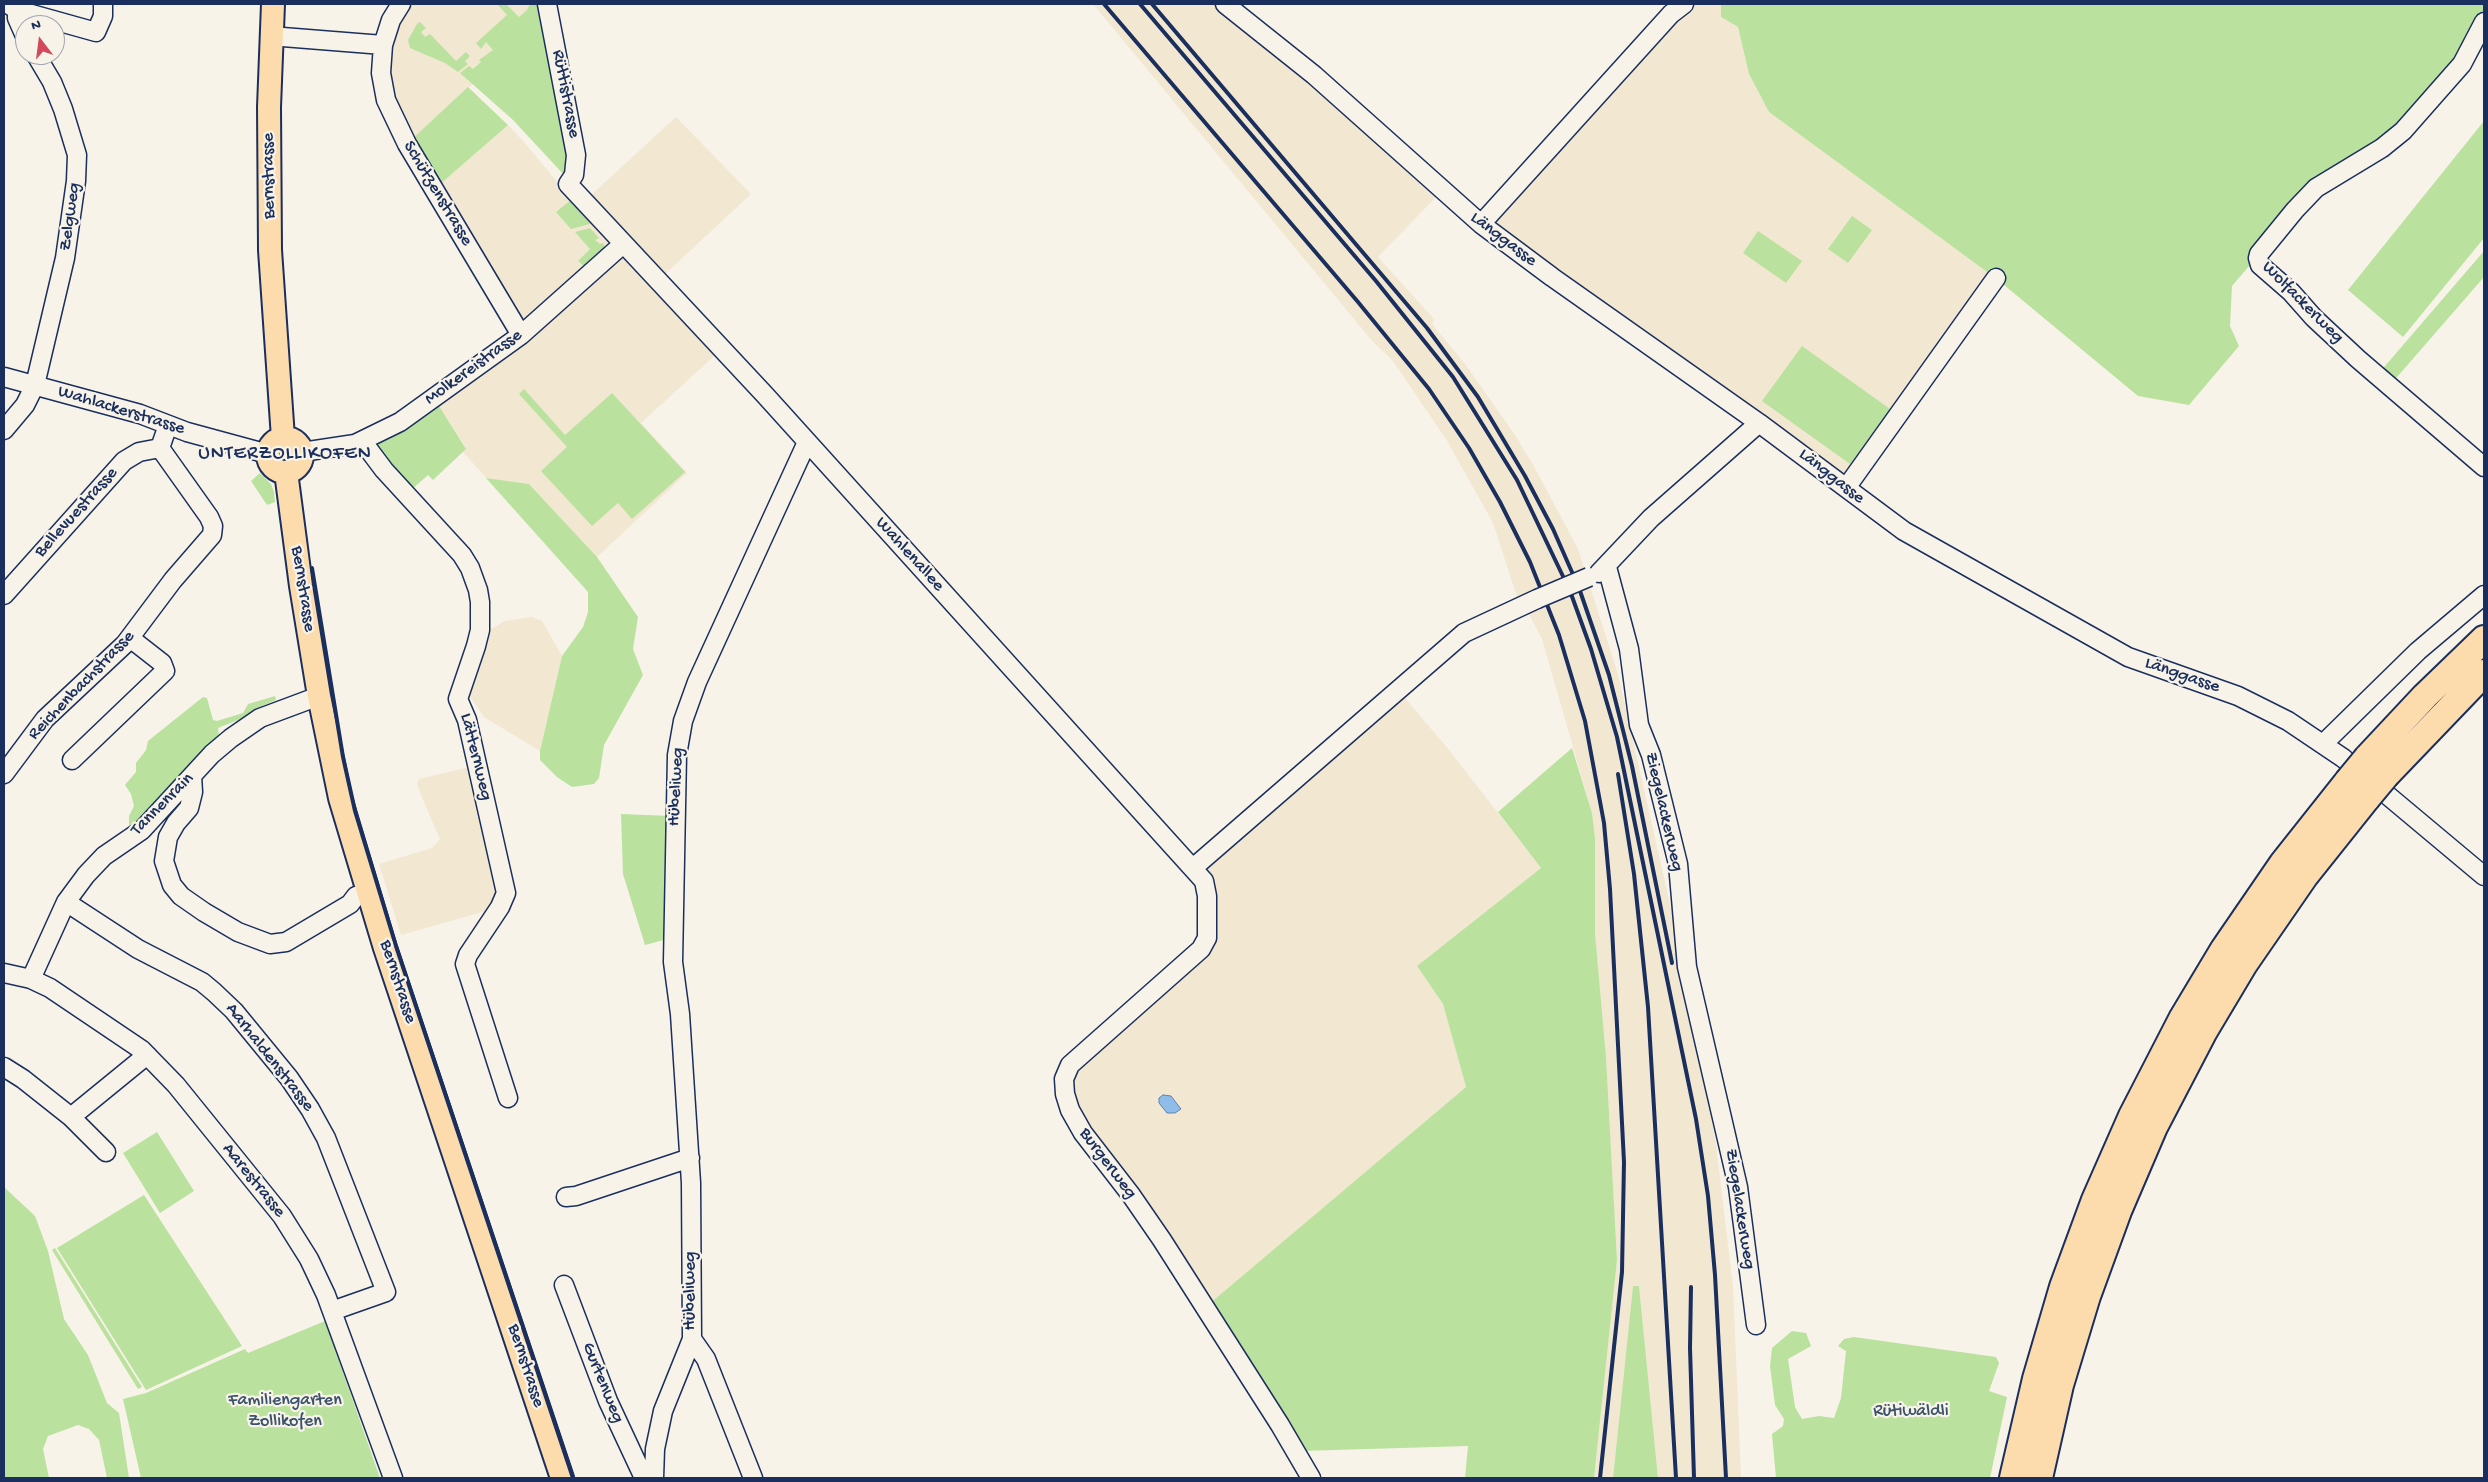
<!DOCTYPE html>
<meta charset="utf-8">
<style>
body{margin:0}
#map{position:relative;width:2488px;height:1482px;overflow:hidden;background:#f7f3e8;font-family:"Gochi Hand",sans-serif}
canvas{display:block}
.frame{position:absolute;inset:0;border:5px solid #1b2f5e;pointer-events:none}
.north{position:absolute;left:15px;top:15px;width:50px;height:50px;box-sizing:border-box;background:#f7f3e8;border:1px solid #9fa5b1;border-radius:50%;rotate:345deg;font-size:14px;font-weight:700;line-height:20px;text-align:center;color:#1b2f5e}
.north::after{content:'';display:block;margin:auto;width:18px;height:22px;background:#d1495b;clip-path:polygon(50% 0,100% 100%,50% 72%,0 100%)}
</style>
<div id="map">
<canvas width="2488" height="1482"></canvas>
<div class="frame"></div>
<div class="north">N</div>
</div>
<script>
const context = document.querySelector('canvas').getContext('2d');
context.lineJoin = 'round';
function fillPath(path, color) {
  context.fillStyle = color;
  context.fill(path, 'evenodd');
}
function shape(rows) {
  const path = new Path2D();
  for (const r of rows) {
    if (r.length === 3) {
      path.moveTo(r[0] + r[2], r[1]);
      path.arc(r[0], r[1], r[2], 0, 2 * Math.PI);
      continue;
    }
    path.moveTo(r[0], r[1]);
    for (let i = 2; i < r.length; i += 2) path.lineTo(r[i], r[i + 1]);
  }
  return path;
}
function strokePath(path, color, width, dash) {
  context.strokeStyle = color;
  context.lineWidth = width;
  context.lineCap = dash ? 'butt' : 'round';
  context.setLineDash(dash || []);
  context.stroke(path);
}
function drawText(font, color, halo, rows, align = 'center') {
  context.font = font + ' "Gochi Hand",sans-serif';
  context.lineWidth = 4.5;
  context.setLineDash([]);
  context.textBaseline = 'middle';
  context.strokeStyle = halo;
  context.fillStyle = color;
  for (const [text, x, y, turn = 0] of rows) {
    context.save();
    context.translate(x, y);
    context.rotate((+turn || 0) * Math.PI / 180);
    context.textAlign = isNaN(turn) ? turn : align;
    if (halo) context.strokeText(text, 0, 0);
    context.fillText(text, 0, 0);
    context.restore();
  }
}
const built = shape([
 [409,4,544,4,474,83,411,140,392,99,387,53],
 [1093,4,1220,4,1321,87,1437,196,1378,257,1434,319,1432,324,1465,364,1515,435,1536,470,1578,549,1618,674,1672,913,1716,1144,1733,1288,1741,1478,1658,1478,1639,1286,1633,1286,1613,1478,1594,1478,1617,1260,1606,1057,1595,933,1595,838,1592,813,1542,639,1526,608,1520,606,1493,523,1446,439,1393,361,1373,342],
 [1690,4,1721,4,1721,17,1738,27,1749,74,1769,112,1998,280,1846,477,1490,222],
 [676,117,751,194,663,276,725,346,641,423,687,473,597,557,529,484,486,478,463,452,466,448,439,406,531,339,438,186,508,125,524,142,578,207],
 [531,617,542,621,562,656,540,751,484,717,469,695,470,682,486,632,505,621],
 [1398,690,1445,745,1541,868,1417,966,1443,1004,1466,1087,1204,1309,1076,1121,1070,1065,1207,938,1193,868],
 [470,767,500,883,493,909,401,935,379,864,432,848,440,839,421,795,417,784,419,779]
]);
const green = shape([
 [497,4,506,4,519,17,527,10,530,4,543,4,573,155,565,176,513,120,460,73,469,66,473,69,481,62,479,60,493,50,486,42,481,49,476,43,507,15],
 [1721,4,2484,4,2484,22,2436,96,2316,188,2232,286,2230,326,2239,346,2189,405,2138,396,1998,280,1769,112,1749,74,1738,27,1721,17],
 [420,22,426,28,421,32,425,37,430,34,456,61,466,52,470,56,465,61,468,64,458,72,445,63,410,48,408,40,417,24],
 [468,87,508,125,438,186,411,140],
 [2484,121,2484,238,2403,337,2348,290],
 [571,200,591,222,590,224,571,229,556,212],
 [1852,216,1872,230,1848,263,1828,249],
 [590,228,599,238,595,240,600,244,603,243,605,248,585,267,578,261,590,249,575,232],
 [1758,231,1802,261,1786,283,1743,253],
 [2484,251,2484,277,2391,384,2379,373],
 [1802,346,1890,409,1850,464,1762,401],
 [524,389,565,435,612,393,685,472,632,519,618,503,592,526,541,471,567,447,519,394],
 [439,406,466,449,433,480,428,475,410,491,376,445],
 [260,473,271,484,274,492,275,502,267,505,251,481],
 [486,478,529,484,597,557,638,617,633,649,643,675,604,745,599,778,594,784,572,787,557,777,540,760,540,751,562,656,583,627,588,612,588,592],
 [275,696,276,700,257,708,253,714,218,728,219,736,208,749,132,829,129,827,129,816,134,806,131,794,125,785,136,772,136,763,146,750,148,741,203,697,207,698,213,720,217,721,243,713,248,704],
 [1572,748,1592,813,1595,838,1595,933,1606,1057,1617,1260,1594,1478,1465,1478,1468,1446,1301,1451,1208,1305,1466,1087,1443,1004,1417,966,1541,868,1498,812],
 [621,814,671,816,671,938,645,945,623,874],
 [157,1132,194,1191,160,1213,123,1153],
 [4,1187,35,1216,48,1251,64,1319,88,1355,107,1403,119,1413,129,1478,107,1478,99,1440,89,1429,78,1425,48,1436,43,1449,49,1478,4,1478],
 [144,1195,242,1346,146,1390,57,1248],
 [55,1248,142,1387,138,1389,52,1250],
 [1633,1286,1639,1286,1658,1478,1613,1478],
 [325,1321,380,1478,141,1478,123,1399,146,1393,245,1349,248,1353],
 [1792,1331,1806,1333,1811,1346,1788,1359,1795,1407,1802,1419,1819,1416,1834,1418,1841,1398,1846,1351,1838,1346,1844,1339,1854,1337,1996,1357,1999,1363,1989,1391,2007,1397,1990,1478,1776,1478,1772,1434,1783,1426,1784,1419,1775,1405,1770,1366,1772,1348]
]);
const water = shape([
 [1163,1095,1171,1096,1181,1109,1175,1113,1167,1113,1159,1103,1159,1098,1163,1095]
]);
const minor = shape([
 [8,4,17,10,96,32,103,16,103,4],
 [401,4,391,20,383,45,381,73,386,100,407,144,521,335],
 [547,4,576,155,574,175,568,184,765,395,1204,881,1207,896,1207,938,1201,949,1070,1065,1064,1079,1065,1094,1070,1110,1083,1133,1131,1195,1162,1240,1280,1425,1311,1478],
 [1225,4,1314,75,1481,224,1552,277,1759,423,1904,531,2128,657,2238,696,2288,721,2343,758,2484,876],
 [17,10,17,18,25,36],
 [2484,22,2462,64,2403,131,2382,148,2316,188,2295,210,2259,254,2258,258,2260,265,2291,292,2314,318,2358,359,2484,467],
 [270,36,383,45],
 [1481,224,1671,14,1684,4],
 [4,377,140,414,187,432,268,454],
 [4,430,25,405,35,385,65,258,76,181,77,155,63,109,52,82,36,55],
 [363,442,384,470,462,555,470,568,478,590,480,602,480,630,476,646,458,699,467,720,506,893,500,907,468,955,465,964,508,1098],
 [302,452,355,444,400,422,521,335,623,244],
 [1846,488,1996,278],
 [1607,567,1629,649,1639,725,1651,755,1678,864,1687,967,1738,1187,1756,1325],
 [1599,573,1651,518,1759,423],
 [4,595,124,461,139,452,160,448],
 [2323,744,2418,651,2484,595],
 [72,760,165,671,162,663,130,638],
 [4,774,45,719,125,644,173,580,212,535,213,526,209,517,160,448,168,425],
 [192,776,193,792,189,808,176,823,168,837,164,861,172,885,181,896,204,912,238,932,270,944,286,942,350,904,356,896,368,892],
 [1193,868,1464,633,1537,599],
 [66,902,138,949,202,982,214,992,234,1011,289,1078,310,1109,326,1138,386,1292,332,1311],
 [4,973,31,979,50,988,142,1050,176,1085,282,1216,309,1259,326,1295,393,1478],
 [31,979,66,902,86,875,104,856,142,830,212,754,231,738,260,718,319,696],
 [4,1067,23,1079,71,1117],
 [106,1152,71,1117,147,1055],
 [566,1197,576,1196,690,1158],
 [564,1285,608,1401,644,1478],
 [692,1339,706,1359,753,1478],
 [654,1478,655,1449,663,1411,692,1339,691,1183,680,1014,673,962,677,755,683,721,697,682,807,442]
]);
const major = shape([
 [273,4,269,107,270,250,283,438],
 [285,455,17],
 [286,472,301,586,319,696,340,798,385,948,562,1478]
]);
const highway = shape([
 [2367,758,2425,696,2484,639],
 [2387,774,2484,673],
 [2013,1478,2036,1379,2063,1287,2095,1200,2132,1116,2182,1019,2224,949,2283,863,2348,781],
 [2039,1478,2060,1385,2087,1296,2118,1211,2154,1127,2204,1031,2244,964,2304,877,2367,798]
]);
const rail = shape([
 [1104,4,1358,302,1429,389,1469,448,1500,502,1530,562,1559,635,1585,721,1604,823,1610,889,1624,1162,1622,1272,1600,1478],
 [1140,4,1376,281,1453,377,1517,480,1570,591,1591,649,1617,737,1696,1119,1708,1196,1715,1275,1726,1478],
 [1152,4,1427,328,1478,397,1525,476,1553,529,1579,588,1609,675,1632,766,1672,963],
 [312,568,343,757,355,811,396,946,573,1478],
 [1618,774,1634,874,1648,1007,1676,1478],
 [1691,1287,1690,1348,1694,1478]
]);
const minorBridge = shape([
 [1537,599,1589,577]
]);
const highwayBridge = shape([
 [2348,781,2367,758],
 [2367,798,2387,774]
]);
const streetNames = [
 ["Rüttistrasse",565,94,79],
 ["Bernstrasse",270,176,-91],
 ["Schützenstrasse",437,194,59],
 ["Zelgweg",71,217,-82],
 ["Länggasse",1503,240,37],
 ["Wolfackerweg",2302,303,45],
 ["Molkereistrasse",474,368,-36],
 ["Wahlackerstrasse",121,411,17],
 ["Länggasse",1831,477,38],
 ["Bellevuestrasse",77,513,-48],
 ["Wahlenallee",909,555,48],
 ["Bernstrasse",302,589,81],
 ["Länggasse",2182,676,19],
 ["Reichenbachstrasse",82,686,-46],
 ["Lätternweg",475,757,76],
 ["Hübeliweg",677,787,-87],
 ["Tannenrain",163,805,-45],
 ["Ziegelackerweg",1663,812,77],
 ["Bernstrasse",397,982,72],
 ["Aarhaldenstrasse",269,1058,52],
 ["Burgerweg",1107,1164,53],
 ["Aarestrasse",253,1181,51],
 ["Ziegelackerweg",1739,1209,81],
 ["Hübeliweg",691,1291,-90],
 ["Bernstrasse",525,1366,72],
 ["Gurtenweg",602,1383,68]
];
const parkNames = [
 ["Familiengarten",285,1401],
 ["Zollikofen",285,1422],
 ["Rütiwäldli",1911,1412]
];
const quarterNames = [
 ["UNTERZOLLIKOFEN",285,455]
];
fillPath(built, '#f2e7d1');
fillPath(green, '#bae29e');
fillPath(water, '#8fbde9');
strokePath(water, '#6184b1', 1);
strokePath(minor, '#1b2f5e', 21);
strokePath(major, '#1b2f5e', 26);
strokePath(highway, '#1b2f5e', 30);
strokePath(minor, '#f7f3e8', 18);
strokePath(major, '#fcdcac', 22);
strokePath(highway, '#fcdcac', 26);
strokePath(rail, '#1b2f5e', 4);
strokePath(minorBridge, '#1b2f5e', 21, []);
strokePath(highwayBridge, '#1b2f5e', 30, []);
strokePath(minorBridge, '#f7f3e8', 18);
strokePath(highwayBridge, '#fcdcac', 26);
drawText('18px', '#1b2f5e', '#f7f3e8', streetNames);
drawText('18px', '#3b536b', '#f7f3e8', parkNames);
context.letterSpacing = '1px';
drawText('20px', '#1b2f5e', '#f7f3e8', quarterNames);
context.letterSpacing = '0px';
</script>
